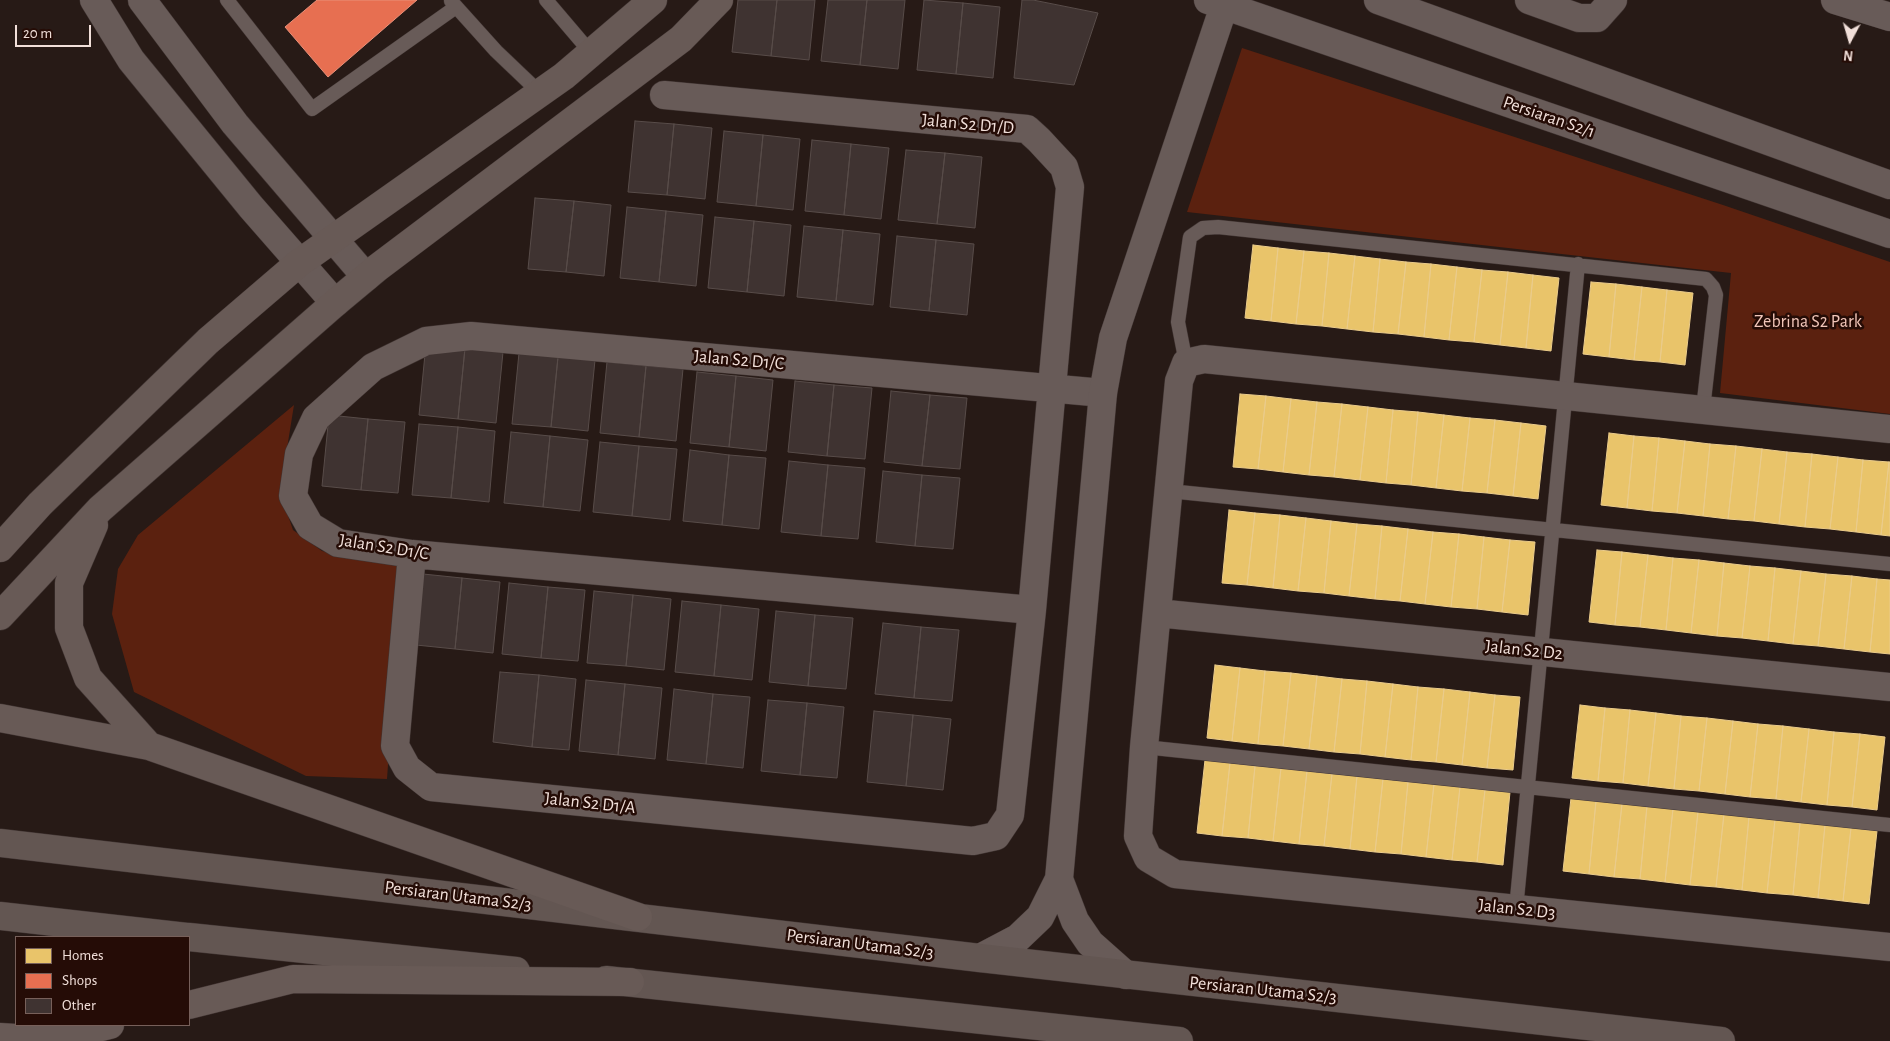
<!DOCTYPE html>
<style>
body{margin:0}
#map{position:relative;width:1890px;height:1041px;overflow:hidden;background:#271a16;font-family:"Alegreya Sans",sans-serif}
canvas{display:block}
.legend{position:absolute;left:15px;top:936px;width:175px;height:90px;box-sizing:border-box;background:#250c06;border:1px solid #77605a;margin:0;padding:6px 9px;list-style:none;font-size:15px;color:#f1dfd9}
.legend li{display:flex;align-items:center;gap:10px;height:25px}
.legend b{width:25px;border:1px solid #77605a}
.north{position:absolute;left:1825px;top:15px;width:50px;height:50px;-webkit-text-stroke:4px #250c06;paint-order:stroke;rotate:186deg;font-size:14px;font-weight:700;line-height:20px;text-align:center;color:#f1dfd9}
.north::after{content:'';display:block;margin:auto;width:18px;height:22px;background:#f1dfd9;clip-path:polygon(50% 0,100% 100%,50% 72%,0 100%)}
.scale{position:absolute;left:15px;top:25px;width:76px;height:22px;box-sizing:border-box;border:2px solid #f1dfd9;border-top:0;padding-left:6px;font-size:15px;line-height:18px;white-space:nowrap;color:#f1dfd9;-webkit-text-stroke:4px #250c06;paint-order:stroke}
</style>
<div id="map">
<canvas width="1890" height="1041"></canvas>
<ul class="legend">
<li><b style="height:14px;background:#e9c46a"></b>Homes</li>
<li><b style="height:14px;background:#e76f51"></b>Shops</li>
<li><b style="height:14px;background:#3f3331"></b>Other</li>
</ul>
<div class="north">N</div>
<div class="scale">20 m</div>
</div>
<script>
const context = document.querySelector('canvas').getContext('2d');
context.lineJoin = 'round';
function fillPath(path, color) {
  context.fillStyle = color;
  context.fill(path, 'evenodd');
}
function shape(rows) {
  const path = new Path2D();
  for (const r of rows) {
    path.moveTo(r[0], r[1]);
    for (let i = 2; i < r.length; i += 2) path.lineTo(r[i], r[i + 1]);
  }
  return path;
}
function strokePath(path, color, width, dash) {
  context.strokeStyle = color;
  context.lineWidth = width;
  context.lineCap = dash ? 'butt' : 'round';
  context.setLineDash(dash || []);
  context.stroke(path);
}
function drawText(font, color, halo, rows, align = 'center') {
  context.font = font + ' "Alegreya Sans",sans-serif';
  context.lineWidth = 5;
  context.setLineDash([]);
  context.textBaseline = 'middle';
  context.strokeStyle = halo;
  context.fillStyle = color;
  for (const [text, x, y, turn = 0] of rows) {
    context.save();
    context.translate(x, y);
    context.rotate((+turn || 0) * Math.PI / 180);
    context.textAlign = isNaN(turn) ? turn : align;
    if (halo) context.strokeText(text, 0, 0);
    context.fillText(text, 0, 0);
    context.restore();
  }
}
const green = shape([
 [1242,48,1723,205,1890,262,1890,414,1720,393,1731,273,1187,212],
 [294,405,280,492,293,530,322,551,402,567,387,779,306,776,134,692,112,614,118,569,138,535]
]);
const homes = shape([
 [1253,245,1278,248,1271,321,1245,318,1253,245],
 [1278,248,1304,251,1296,324,1271,321,1278,248],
 [1304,251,1329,253,1322,326,1296,324,1304,251],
 [1329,253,1355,256,1347,329,1322,326,1329,253],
 [1355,256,1380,259,1373,332,1347,329,1355,256],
 [1380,259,1406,262,1398,334,1373,332,1380,259],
 [1406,262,1431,264,1424,337,1398,334,1406,262],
 [1431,264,1457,267,1449,340,1424,337,1431,264],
 [1457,267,1482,270,1474,342,1449,340,1457,267],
 [1482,270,1508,272,1500,345,1474,342,1482,270],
 [1508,272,1533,275,1526,348,1500,345,1508,272],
 [1533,275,1559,278,1551,351,1526,348,1533,275],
 [1591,282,1616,284,1609,357,1583,354,1591,282],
 [1616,284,1642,287,1634,360,1609,357,1616,284],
 [1642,287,1667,290,1660,362,1634,360,1642,287],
 [1667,290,1693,293,1685,365,1660,362,1667,290],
 [1240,394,1266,396,1258,469,1233,467,1240,394],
 [1266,396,1291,399,1283,472,1258,469,1266,396],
 [1291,399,1317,402,1309,475,1283,472,1291,399],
 [1317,402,1342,404,1334,477,1309,475,1317,402],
 [1342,404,1368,407,1360,480,1334,477,1342,404],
 [1368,407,1393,410,1386,483,1360,480,1368,407],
 [1393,410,1418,412,1411,485,1386,483,1393,410],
 [1418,412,1444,415,1436,488,1411,485,1418,412],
 [1444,415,1470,418,1462,491,1436,488,1444,415],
 [1470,418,1495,420,1487,493,1462,491,1470,418],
 [1495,420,1521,423,1513,496,1487,493,1495,420],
 [1521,423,1546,426,1538,499,1513,496,1521,423],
 [1609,433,1634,436,1627,508,1601,505,1609,433],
 [1634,436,1659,438,1652,511,1627,508,1634,436],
 [1659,438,1685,441,1677,513,1652,511,1659,438],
 [1685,441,1710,444,1703,516,1677,513,1685,441],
 [1710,444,1736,446,1728,519,1703,516,1710,444],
 [1736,446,1762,449,1754,521,1728,519,1736,446],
 [1762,449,1787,452,1779,524,1754,521,1762,449],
 [1787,452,1812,454,1805,527,1779,524,1787,452],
 [1812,454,1838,457,1830,529,1805,527,1812,454],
 [1838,457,1863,460,1856,532,1830,529,1838,457],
 [1863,460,1889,462,1881,535,1856,532,1863,460],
 [1889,462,1890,462,1890,536,1881,535,1889,462],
 [1229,510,1255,513,1247,585,1222,583,1229,510],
 [1255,513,1280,515,1273,588,1247,585,1255,513],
 [1280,515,1306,518,1298,591,1273,588,1280,515],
 [1306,518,1331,521,1324,593,1298,591,1306,518],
 [1331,521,1357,524,1349,596,1324,593,1331,521],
 [1357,524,1382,526,1375,599,1349,596,1357,524],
 [1382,526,1408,529,1400,601,1375,599,1382,526],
 [1408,529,1433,532,1425,604,1400,601,1408,529],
 [1433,532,1459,534,1451,607,1425,604,1433,532],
 [1459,534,1484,537,1477,609,1451,607,1459,534],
 [1484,537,1510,540,1502,612,1477,609,1484,537],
 [1510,540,1535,542,1528,615,1502,612,1510,540],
 [1597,550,1622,552,1615,625,1589,622,1597,550],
 [1622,552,1648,555,1640,627,1615,625,1622,552],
 [1648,555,1673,558,1666,630,1640,627,1648,555],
 [1673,558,1699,560,1691,633,1666,630,1673,558],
 [1699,560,1724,563,1717,636,1691,633,1699,560],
 [1724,563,1750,566,1742,638,1717,636,1724,563],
 [1750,566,1775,568,1768,641,1742,638,1750,566],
 [1775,568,1801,571,1793,644,1768,641,1775,568],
 [1801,571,1826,574,1818,646,1793,644,1801,571],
 [1826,574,1852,576,1844,649,1818,646,1826,574],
 [1852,576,1877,579,1870,652,1844,649,1852,576],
 [1877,579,1890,580,1890,654,1870,652,1877,579],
 [1215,665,1240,668,1232,741,1207,738,1215,665],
 [1240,668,1265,671,1258,744,1232,741,1240,668],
 [1265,671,1291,673,1283,746,1258,744,1265,671],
 [1291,673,1317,676,1309,749,1283,746,1291,673],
 [1317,676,1342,679,1334,752,1309,749,1317,676],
 [1342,679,1367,681,1360,754,1334,752,1342,679],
 [1367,681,1393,684,1385,757,1360,754,1367,681],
 [1393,684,1418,687,1411,760,1385,757,1393,684],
 [1418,687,1444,689,1436,762,1411,760,1418,687],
 [1444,689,1470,692,1462,765,1436,762,1444,689],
 [1470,692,1495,695,1487,768,1462,765,1470,692],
 [1495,695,1520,697,1513,770,1487,768,1495,695],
 [1580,705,1605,708,1598,781,1572,778,1580,705],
 [1605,708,1630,710,1623,783,1598,781,1605,708],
 [1630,710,1656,713,1648,786,1623,783,1630,710],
 [1656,713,1681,716,1674,789,1648,786,1656,713],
 [1681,716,1707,718,1699,791,1674,789,1681,716],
 [1707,718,1733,721,1725,794,1699,791,1707,718],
 [1733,721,1758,724,1750,797,1725,794,1733,721],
 [1758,724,1783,726,1776,799,1750,797,1758,724],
 [1783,726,1809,729,1801,802,1776,799,1783,726],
 [1809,729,1834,732,1827,805,1801,802,1809,729],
 [1834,732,1860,734,1852,807,1827,805,1834,732],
 [1860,734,1885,737,1877,810,1852,807,1860,734],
 [1205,760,1230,763,1222,836,1197,833,1205,760],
 [1230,763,1255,766,1248,838,1222,836,1230,763],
 [1255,766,1281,768,1273,841,1248,838,1255,766],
 [1281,768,1307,771,1299,844,1273,841,1281,768],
 [1307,771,1332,774,1324,846,1299,844,1307,771],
 [1332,774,1357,776,1350,849,1324,846,1332,774],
 [1357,776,1383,779,1375,852,1350,849,1357,776],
 [1383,779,1408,782,1401,854,1375,852,1383,779],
 [1408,782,1434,784,1426,857,1401,854,1408,782],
 [1434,784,1460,787,1452,860,1426,857,1434,784],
 [1460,787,1485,790,1477,862,1452,860,1460,787],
 [1485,790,1510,792,1503,865,1477,862,1485,790],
 [1571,798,1596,801,1589,874,1563,871,1571,798],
 [1596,801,1622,804,1614,877,1589,874,1596,801],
 [1622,804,1647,806,1640,879,1614,877,1622,804],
 [1647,806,1673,809,1665,882,1640,879,1647,806],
 [1673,809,1698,812,1690,885,1665,882,1673,809],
 [1698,812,1724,814,1716,887,1690,885,1698,812],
 [1724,814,1749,817,1742,890,1716,887,1724,814],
 [1749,817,1775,820,1767,893,1742,890,1749,817],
 [1775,820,1800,823,1793,895,1767,893,1775,820],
 [1800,823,1825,825,1818,898,1793,895,1800,823],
 [1825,825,1851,828,1843,901,1818,898,1825,825],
 [1851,828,1877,831,1869,904,1843,901,1851,828]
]);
const shops = shape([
 [317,0,417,0,328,77,285,27,317,0]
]);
const building = shape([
 [738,0,777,0,771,56,732,52,738,0],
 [777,0,815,0,809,60,771,56,777,0],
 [828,0,867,0,860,65,821,61,828,0],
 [867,0,905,0,898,69,860,65,867,0],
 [924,0,963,3,956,74,917,70,924,0],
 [1022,0,1033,0,1098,13,1074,85,1014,78,1022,0],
 [963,3,1000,7,993,78,956,74,963,3],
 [635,121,674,124,667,195,628,192,635,121],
 [674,124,712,128,705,199,667,195,674,124],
 [724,131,763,135,756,206,717,202,724,131],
 [763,135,800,139,793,210,756,206,763,135],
 [812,140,851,144,844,215,805,211,812,140],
 [851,144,889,148,881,219,844,215,851,144],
 [906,150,945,153,937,224,898,220,906,150],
 [945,153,982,157,975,228,937,224,945,153],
 [535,198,574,201,566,272,528,269,535,198],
 [574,201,611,205,604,276,566,272,574,201],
 [627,207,666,211,659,282,620,278,627,207],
 [666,211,703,215,696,286,659,282,666,211],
 [715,217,754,221,747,292,708,288,715,217],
 [754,221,791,225,784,296,747,292,754,221],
 [804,226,843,230,836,301,797,297,804,226],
 [843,230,880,234,873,305,836,301,843,230],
 [897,236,936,240,929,311,890,307,897,236],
 [936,240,974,244,967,315,929,311,936,240],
 [426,344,465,348,458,419,419,415,426,344],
 [465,348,503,352,496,423,458,419,465,348],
 [519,353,558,357,551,427,512,424,519,353],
 [558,357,595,360,588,431,551,427,558,357],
 [607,362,646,366,639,437,600,433,607,362],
 [646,366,683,369,676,441,639,437,646,366],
 [697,372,736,376,729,447,690,443,697,372],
 [736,376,773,380,766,451,729,447,736,376],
 [795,381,834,385,827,456,788,452,795,381],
 [834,385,872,388,865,459,827,456,834,385],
 [891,391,930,395,922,466,884,462,891,391],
 [930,395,967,398,960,469,922,466,930,395],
 [329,415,368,419,361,490,322,486,329,415],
 [368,419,405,422,398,493,361,490,368,419],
 [419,424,458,427,451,498,412,495,419,424],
 [458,427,495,431,489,502,451,498,458,427],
 [511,432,550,436,543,507,504,503,511,432],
 [550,436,588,440,580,511,543,507,550,436],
 [600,442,639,446,632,516,593,512,600,442],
 [639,446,677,449,670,520,632,516,639,446],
 [690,450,729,455,722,525,683,521,690,450],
 [729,455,766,458,759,529,722,525,729,455],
 [789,461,828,465,821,536,781,532,789,461],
 [828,465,865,468,858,539,821,536,828,465],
 [883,471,922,475,915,546,876,542,883,471],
 [922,475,960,478,953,549,915,546,922,475],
 [423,574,462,578,455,649,416,645,423,574],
 [462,578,500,582,493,653,455,649,462,578],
 [509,583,548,587,541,658,502,654,509,583],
 [548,587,585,590,578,661,541,658,548,587],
 [594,591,633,595,626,666,587,663,594,591],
 [633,595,671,599,664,670,626,666,633,595],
 [682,601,721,605,714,676,675,672,682,601],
 [721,605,759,609,752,680,714,676,721,605],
 [776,611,815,615,808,686,769,682,776,611],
 [815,615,853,618,846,689,808,686,815,615],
 [883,623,921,627,914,698,875,694,883,623],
 [921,627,959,630,952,701,914,698,921,627],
 [500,672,539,675,532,747,493,742,500,672],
 [539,675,576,679,569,750,532,747,539,675],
 [586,680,625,684,618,755,579,751,586,680],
 [625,684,662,688,655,759,618,755,625,684],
 [674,689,713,694,706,764,667,760,674,689],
 [713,694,750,697,743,768,706,764,713,694],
 [768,700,807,703,800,775,761,771,768,700],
 [807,703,844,707,837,778,800,775,807,703],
 [874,711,913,715,906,786,867,782,874,711],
 [913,715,951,719,943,790,906,786,913,715]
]);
const service = shape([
 [227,0,312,109,456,7],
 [546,0,592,54],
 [451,1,496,51,539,92],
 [1186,363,1178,322,1190,237,1203,228,1218,227,1706,279,1713,287,1716,295,1703,409],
 [1169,491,1890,564],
 [1144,747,1890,825],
 [1516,909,1578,264]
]);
const minor = shape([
 [1529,0,1579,18,1597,18,1613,0],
 [1835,0,1890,17],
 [1890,429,1204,359,1186,363,1179,381,1144,747,1138,836,1148,858,1175,874,1890,947],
 [412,554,395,746,407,768,431,787,973,841,996,836,1010,815,1032,610,1070,187,1064,167,1039,140,1027,129,664,95],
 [1032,610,412,554,338,543,310,526,293,496,299,454,316,418,373,367,426,341,471,336,1103,393],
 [1157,613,1890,687]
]);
const tertiary = shape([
 [94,0,131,60,251,207,335,303],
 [142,0,235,124,366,277],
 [1208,0,1890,234],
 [1378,0,1890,185],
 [1059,879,1075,921,1090,943,1126,975],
 [980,958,1018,938,1040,917,1059,879,1103,393,1113,338,1226,0]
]);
const secondary = shape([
 [0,843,980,958,1721,1041],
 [0,916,187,937],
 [189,937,516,971],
 [606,980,1179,1041]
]);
const primary = shape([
 [94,525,69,583,69,628,88,678,149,746],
 [0,548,40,504,208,341,299,263,564,76,653,0],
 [0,616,100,509,335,303,377,268,681,39,719,0],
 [0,718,149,746,638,917],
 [189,1005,293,979,630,982],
 [0,1037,47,1040,110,1025]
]);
const streetNames = [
 ["Persiaran S2/1",1549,117,19],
 ["Jalan S2 D1/D",968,124,5],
 ["Jalan S2 D1/C",739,360,5],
 ["Jalan S2 D1/C",384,547,9],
 ["Jalan S2 D2",1524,650,6],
 ["Jalan S2 D1/A",590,803,6],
 ["Persiaran Utama S2/3",458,896,7],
 ["Jalan S2 D3",1517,909,6],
 ["Persiaran Utama S2/3",860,944,7],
 ["Persiaran Utama S2/3",1263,990,6]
];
const parkNames = [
 ["Zebrina S2 Park",1808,322]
];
fillPath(green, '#5b210f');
fillPath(homes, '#e9c46a');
strokePath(homes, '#ebcc8b', 1);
fillPath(shops, '#e76f51');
strokePath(shops, '#ea917a', 1);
fillPath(building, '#3f3331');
strokePath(building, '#584c49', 1);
strokePath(service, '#413533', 15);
strokePath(minor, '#413533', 29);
strokePath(tertiary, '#413533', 29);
strokePath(secondary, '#413533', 29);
strokePath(primary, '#413533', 29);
strokePath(service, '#685b58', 14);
strokePath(minor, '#685b58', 28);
strokePath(tertiary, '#685b58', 28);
strokePath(secondary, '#635652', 28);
strokePath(primary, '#685a56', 28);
drawText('18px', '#f1dfd9', '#250c06', streetNames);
drawText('18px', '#f2c6b9', '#250c06', parkNames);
</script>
